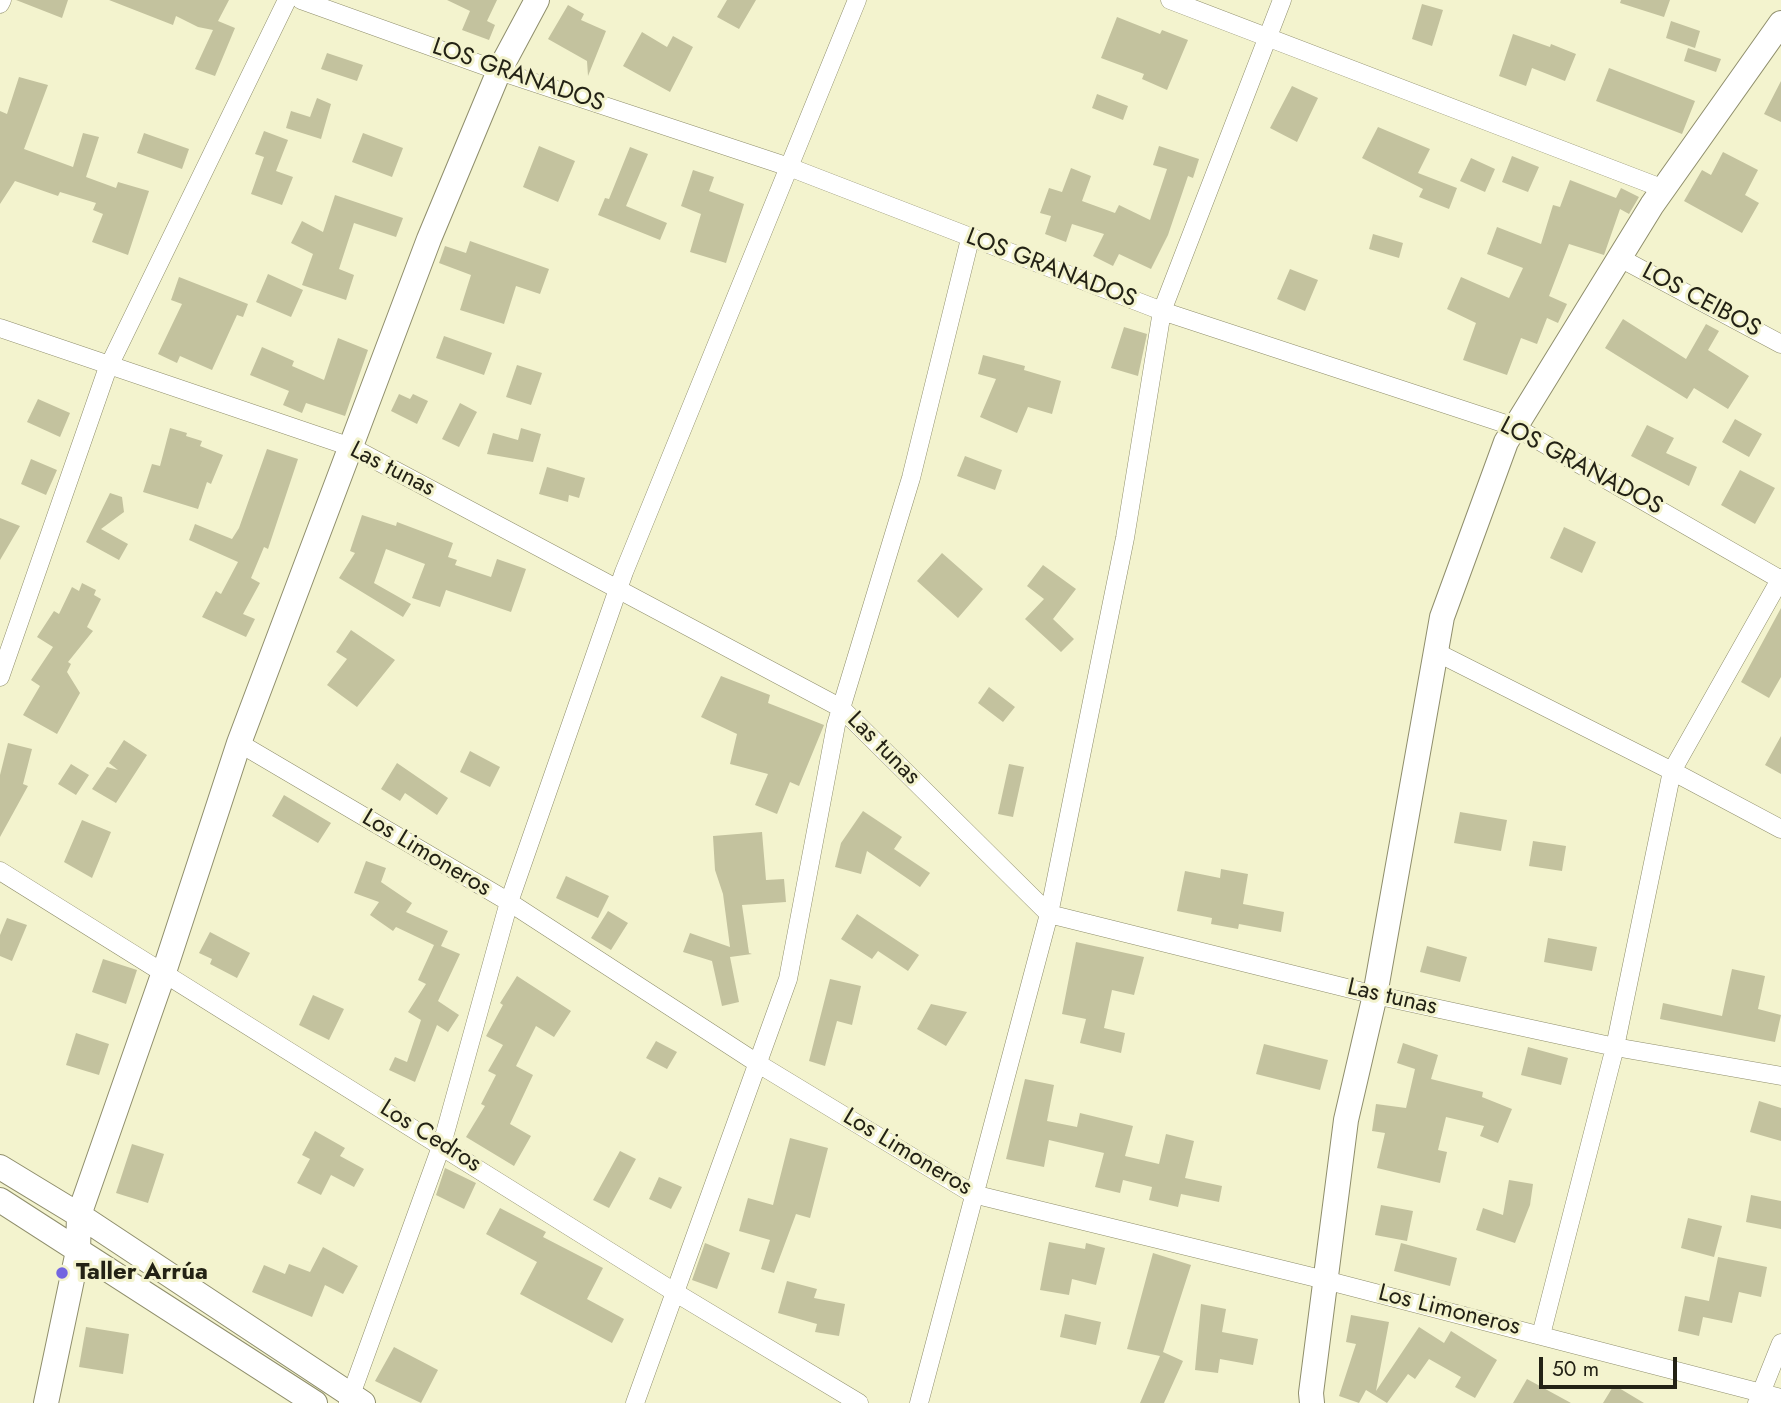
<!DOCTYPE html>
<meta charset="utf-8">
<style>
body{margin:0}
#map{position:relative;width:1781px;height:1403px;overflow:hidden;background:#f3f3ce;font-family:Jost,sans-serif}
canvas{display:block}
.scale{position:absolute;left:1539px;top:1357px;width:138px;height:32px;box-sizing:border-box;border:4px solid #232215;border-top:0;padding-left:9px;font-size:21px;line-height:24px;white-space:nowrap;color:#232215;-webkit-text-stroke:5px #f3f3ce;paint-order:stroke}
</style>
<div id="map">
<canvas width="1781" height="1403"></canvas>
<div class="scale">50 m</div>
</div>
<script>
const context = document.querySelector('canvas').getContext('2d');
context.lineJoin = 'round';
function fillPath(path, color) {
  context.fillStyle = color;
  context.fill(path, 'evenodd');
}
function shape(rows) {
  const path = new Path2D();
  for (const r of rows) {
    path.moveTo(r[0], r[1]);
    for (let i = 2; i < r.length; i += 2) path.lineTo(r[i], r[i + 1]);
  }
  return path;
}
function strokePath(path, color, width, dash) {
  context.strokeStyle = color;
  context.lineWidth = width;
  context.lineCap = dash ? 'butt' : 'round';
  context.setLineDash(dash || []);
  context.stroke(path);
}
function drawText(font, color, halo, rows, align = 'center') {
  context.font = font + ' Jost,sans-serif';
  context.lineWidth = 6;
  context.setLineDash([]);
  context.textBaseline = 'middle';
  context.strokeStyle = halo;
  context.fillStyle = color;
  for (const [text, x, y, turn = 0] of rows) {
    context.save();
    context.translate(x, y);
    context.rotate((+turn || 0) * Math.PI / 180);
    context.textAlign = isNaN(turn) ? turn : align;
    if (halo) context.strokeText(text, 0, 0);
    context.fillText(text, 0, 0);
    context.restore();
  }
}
const building = shape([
 [16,0,68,0,62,18],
 [109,0,229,0,218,21,235,28,215,76,195,69,213,30,198,27,176,16,173,25],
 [447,0,497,0,487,21,495,25,489,40,462,30,470,11],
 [727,0,756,0,739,29,717,17],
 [1621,0,1670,0,1664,17,1620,3],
 [1422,4,1443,10,1432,46,1412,39],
 [568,5,584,14,581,20,606,31,588,76,587,61,548,39],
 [1117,17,1160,34,1162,30,1188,40,1167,90,1142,79,1144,74,1101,58],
 [1671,21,1700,31,1695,48,1666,38],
 [642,32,667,47,673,36,693,47,670,92,623,66],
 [1513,34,1550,47,1551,44,1576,54,1565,81,1532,68,1526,86,1499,76],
 [1688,48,1721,59,1716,72,1684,61],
 [327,53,363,65,357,81,321,69],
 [1609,68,1695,101,1682,134,1596,101],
 [19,77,48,85,24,149,73,167,83,133,99,137,86,177,116,188,118,182,149,191,128,255,92,242,103,214,93,210,96,203,60,192,58,196,15,181,0,204,0,111,7,114],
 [1781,81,1781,122,1764,114],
 [1292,86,1318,98,1297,142,1270,128],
 [1097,94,1128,106,1123,120,1092,108],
 [317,98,331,104,321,139,286,128,291,111,310,117],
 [1378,127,1430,149,1418,173,1457,188,1449,209,1419,197,1423,189,1362,158],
 [264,131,288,140,276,171,293,177,282,205,251,194,264,157,255,154],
 [144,133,189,149,182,169,137,153],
 [363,133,403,148,392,177,352,162],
 [539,146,575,161,558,202,523,187],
 [1159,146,1199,159,1193,178,1188,176,1168,235,1151,269,1119,254,1113,266,1093,256,1104,234,1072,224,1066,242,1045,234,1051,216,1040,213,1049,188,1062,192,1071,168,1091,176,1082,201,1115,213,1119,205,1150,220,1167,169,1153,165],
 [630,147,648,154,626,206,667,223,660,240,598,215,605,198,609,199],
 [1723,152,1758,170,1745,195,1759,203,1742,233,1684,201,1702,170,1711,175],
 [1512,156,1539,167,1528,192,1502,182],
 [1471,158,1495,169,1485,192,1460,181],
 [693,170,714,177,709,191,744,204,726,263,690,252,701,214,681,206],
 [1570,180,1616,198,1621,188,1639,197,1629,214,1620,209,1604,255,1569,244,1549,296,1567,304,1558,323,1547,318,1537,344,1521,338,1507,375,1463,360,1476,323,1447,309,1461,277,1509,298,1523,268,1487,254,1497,227,1541,244,1553,205,1560,207],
 [335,195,403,218,396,237,354,223,339,269,354,275,346,300,302,285,313,254,291,243,302,221,323,232],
 [1373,234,1403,243,1399,258,1369,249],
 [470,241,549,269,540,294,516,286,504,324,460,310,471,275,439,263,445,246,466,253],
 [1290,269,1318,280,1305,311,1277,299],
 [268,274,303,290,291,317,256,302],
 [179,277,248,304,243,317,237,315,212,370,180,356,177,363,158,354,182,304,171,300],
 [1623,319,1686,359,1706,324,1719,331,1708,350,1749,376,1728,409,1694,388,1687,399,1605,348],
 [1124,327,1147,334,1138,376,1111,368],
 [444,336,492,353,484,375,436,358],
 [338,338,368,350,345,416,306,403,302,413,283,405,289,391,250,375,262,347,294,361,292,366,324,380],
 [983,355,1025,366,1024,370,1061,381,1052,414,1028,407,1017,433,980,417,996,379,978,374],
 [517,365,542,373,531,405,506,397],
 [399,394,410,399,413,394,428,401,417,424,391,411],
 [38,399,70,413,60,437,27,422],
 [460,403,477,412,459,447,442,439],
 [1735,419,1762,434,1749,457,1722,442],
 [1647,425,1674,438,1666,453,1697,467,1689,486,1631,456],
 [170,428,187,433,186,436,202,441,200,446,223,455,211,484,207,482,198,509,143,492,152,464,160,466],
 [521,428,541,434,533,462,487,454,493,433,518,440],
 [267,449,298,459,268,549,264,547,251,578,260,583,243,614,255,619,246,637,202,617,216,591,221,594,238,562,189,540,195,524,232,539,239,528],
 [965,456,1002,470,995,490,957,476],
 [31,459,57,470,46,495,21,484],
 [547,467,585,478,579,498,569,495,568,502,539,494],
 [1740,470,1775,488,1755,524,1721,505],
 [110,493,122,497,124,512,101,529,128,544,119,560,86,542],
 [362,515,396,526,397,522,453,543,448,557,457,560,455,565,491,577,497,559,526,569,511,612,446,590,440,607,412,598,425,564,386,549,374,583,411,604,403,617,339,578,355,553,350,551],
 [0,518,20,526,0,560],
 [1564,527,1596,542,1582,573,1550,558],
 [942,553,983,589,958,618,917,581],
 [1043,565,1076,589,1053,619,1074,639,1061,652,1025,619,1044,599,1027,586],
 [82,583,96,590,94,595,101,599,87,627,93,631,68,662,71,664,67,672,80,693,57,734,23,715,40,686,31,680,53,647,37,637,54,611,59,614,72,587,79,591],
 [1781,608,1781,677,1769,698,1741,682],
 [351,630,395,660,357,707,327,685,347,659,336,652],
 [721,676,770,695,768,703,824,725,799,786,790,782,777,814,755,805,768,774,730,764,737,734,701,717],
 [989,687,1015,707,1003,722,978,703],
 [1781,736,1781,774,1765,765],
 [124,740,147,755,116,803,92,789,107,767,118,770,109,763],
 [8,743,32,749,23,784,28,786,0,837,0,775],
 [470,751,500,767,490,787,460,772],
 [397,763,448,798,437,815,405,793,400,801,381,789],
 [71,764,89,775,76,795,58,784],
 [1009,764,1024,767,1013,817,998,814],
 [284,795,331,823,318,843,272,816],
 [863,811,902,837,894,849,930,873,920,887,867,851,861,874,835,867,841,843],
 [1460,812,1507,820,1501,851,1454,843],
 [82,820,111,832,92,878,64,862],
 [762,832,766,880,784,879,786,902,742,905,749,953,752,954,730,957,739,1002,722,1006,712,961,683,952,690,933,730,947,723,894,715,870,713,836],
 [1533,841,1566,846,1562,871,1529,866],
 [366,861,386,868,381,882,412,903,406,912,448,931,441,946,460,954,438,1001,459,1015,448,1032,437,1025,415,1082,389,1070,395,1057,407,1062,421,1020,408,1012,426,984,418,980,434,945,396,927,393,931,370,915,379,902,354,893],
 [1221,869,1248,874,1243,904,1284,912,1281,932,1239,924,1238,929,1211,924,1212,918,1177,911,1185,871,1220,878],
 [566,876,609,896,598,918,556,898],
 [608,911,628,923,611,950,591,938],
 [857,914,919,955,908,971,878,951,872,959,841,939],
 [7,918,27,925,12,961,0,956,0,935],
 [210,932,250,953,237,978,210,964,212,959,199,953],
 [1548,938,1597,947,1592,971,1544,962],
 [1076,942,1144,957,1134,995,1112,990,1104,1028,1125,1033,1121,1053,1080,1043,1086,1019,1062,1014],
 [1427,946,1467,957,1460,982,1420,972],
 [103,959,137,970,126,1004,92,992],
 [1732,969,1765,976,1758,1009,1781,1015,1775,1042,1660,1019,1663,1003,1722,1016],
 [517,976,571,1011,554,1037,536,1026,516,1066,533,1075,510,1124,531,1136,514,1166,466,1137,485,1106,481,1104,496,1075,488,1071,503,1045,486,1036,503,1005,500,1003],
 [830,979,861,986,852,1025,837,1021,825,1066,809,1061],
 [313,995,344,1009,329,1040,299,1025],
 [931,1004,967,1012,946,1046,917,1029],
 [76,1033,109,1044,99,1075,66,1065],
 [656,1041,677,1052,667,1069,646,1058],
 [1403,1043,1438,1055,1431,1079,1483,1092,1482,1097,1512,1109,1498,1143,1480,1136,1484,1126,1446,1117,1438,1150,1447,1152,1440,1183,1377,1168,1385,1133,1372,1131,1376,1104,1406,1108,1415,1069,1397,1063],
 [1264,1044,1328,1060,1320,1090,1256,1074],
 [1528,1047,1568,1058,1561,1085,1521,1075],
 [1025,1079,1054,1085,1047,1121,1077,1127,1080,1113,1133,1126,1125,1156,1159,1164,1166,1134,1194,1141,1185,1178,1222,1186,1219,1202,1181,1194,1178,1207,1149,1200,1152,1187,1123,1180,1120,1193,1095,1187,1104,1153,1049,1140,1044,1167,1006,1159],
 [1759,1101,1781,1108,1781,1141,1750,1132],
 [315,1131,345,1148,340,1156,364,1169,354,1187,331,1175,321,1195,297,1183,310,1159,302,1155],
 [790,1138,828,1148,810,1218,796,1214,774,1273,761,1269,770,1240,739,1231,748,1198,773,1205],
 [132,1144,164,1154,148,1203,116,1193],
 [620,1151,636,1159,609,1208,593,1200],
 [445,1168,476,1183,464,1209,436,1195],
 [659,1177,682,1187,671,1209,649,1199],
 [1509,1180,1533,1184,1530,1205,1515,1243,1476,1230,1483,1208,1503,1215],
 [1751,1195,1781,1201,1781,1229,1746,1222],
 [1381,1205,1413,1211,1407,1241,1375,1235],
 [500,1208,546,1232,543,1237,603,1268,587,1299,624,1319,612,1343,520,1294,537,1262,486,1234],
 [1688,1218,1722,1226,1714,1257,1681,1248],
 [1049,1242,1085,1249,1086,1243,1105,1248,1096,1285,1072,1279,1069,1295,1040,1290],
 [705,1243,730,1253,717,1289,692,1280],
 [1401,1243,1457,1258,1450,1286,1394,1271],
 [323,1247,358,1266,343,1294,325,1285,312,1317,252,1292,264,1265,285,1274,289,1264,310,1272],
 [1153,1253,1191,1265,1163,1352,1183,1361,1164,1403,1140,1403,1160,1356,1127,1349],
 [1718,1257,1767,1267,1761,1297,1739,1292,1732,1323,1703,1317,1699,1336,1678,1331,1685,1296,1709,1301],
 [787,1281,817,1289,814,1298,845,1304,839,1336,815,1332,817,1324,778,1313],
 [1201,1304,1226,1309,1222,1332,1258,1339,1253,1365,1220,1359,1218,1373,1195,1370],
 [1065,1314,1101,1322,1096,1345,1060,1337],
 [1351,1315,1389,1322,1376,1391,1419,1327,1444,1343,1451,1331,1497,1360,1475,1398,1455,1387,1461,1377,1429,1359,1415,1379,1408,1374,1387,1403,1366,1390,1359,1403,1339,1396,1356,1344,1346,1342],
 [86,1327,129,1334,123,1374,79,1367],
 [394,1347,438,1370,421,1403,375,1381],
 [1527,1379,1571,1403,1513,1403],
 [1614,1385,1644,1403,1603,1403]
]);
const street = shape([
 [301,0,499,71,789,167,1162,311,1515,427,1781,580],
 [1170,0,1664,189],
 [0,4,2,0],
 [1620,258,1781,344],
 [0,328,351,447,841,708,1049,914,1375,995,1615,1047,1781,1076],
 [1436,652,1672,771,1781,578],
 [0,677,107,370,287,0],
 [239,743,509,902,757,1063,973,1194,1325,1280,1781,1398],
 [0,871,676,1293,859,1403],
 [1541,1335,1615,1047,1672,771,1781,829],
 [348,1403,442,1144,509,902,624,572,857,0],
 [635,1403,788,979,836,725,911,478,970,239],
 [919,1403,1049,914,1125,538,1162,311,1282,0],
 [1757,1403,1781,1343]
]);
const secondary = shape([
 [0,1167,79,1215,363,1403],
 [0,1200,315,1403],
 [46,1403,78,1251,79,1215,164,972,239,743,429,239,499,71,537,0],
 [1312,1403,1311,1393,1346,1120,1375,995,1442,617,1506,442,1652,205,1781,23]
]);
const markers = [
 [62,1273,7,"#7365e0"]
];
const streetNames = [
 ["LOS GRANADOS",518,76,19],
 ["LOS GRANADOS",1051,269,21],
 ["LOS CEIBOS",1701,301,28],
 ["LOS GRANADOS",1581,467,28],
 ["Las tunas",392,470,27],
 ["Las tunas",883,749,45],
 ["Los Limoneros",426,854,31],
 ["Las tunas",1392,998,13],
 ["Los Cedros",430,1137,32],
 ["Los Limoneros",907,1153,31],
 ["Los Limoneros",1449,1311,14]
];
const poiNames = [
 ["Taller Arrúa",76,1273]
];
fillPath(building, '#c3c29e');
strokePath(street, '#8f8e6c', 19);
strokePath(secondary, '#8f8e6c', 26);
strokePath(street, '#fff', 18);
strokePath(secondary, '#fff', 24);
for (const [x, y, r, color] of markers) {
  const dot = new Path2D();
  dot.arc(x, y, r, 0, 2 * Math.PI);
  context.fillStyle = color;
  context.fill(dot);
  strokePath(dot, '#f3f3ce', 2.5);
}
drawText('24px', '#232215', '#f3f3ce', streetNames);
drawText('bold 24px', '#232215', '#f3f3ce', poiNames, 'left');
</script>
